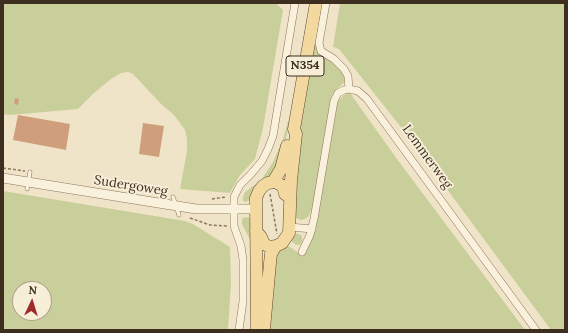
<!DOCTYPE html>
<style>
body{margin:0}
#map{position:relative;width:568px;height:333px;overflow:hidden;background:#f0e4c8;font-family:Lora,serif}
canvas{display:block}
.frame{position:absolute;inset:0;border:4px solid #3d2e20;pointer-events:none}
.north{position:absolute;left:12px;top:281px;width:40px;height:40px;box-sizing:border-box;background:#f7eed8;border:1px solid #ada18e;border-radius:50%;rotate:4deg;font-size:11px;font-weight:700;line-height:16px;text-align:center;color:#3d2e20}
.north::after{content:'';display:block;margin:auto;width:14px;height:18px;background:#9e2a2b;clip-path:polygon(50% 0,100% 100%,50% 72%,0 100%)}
</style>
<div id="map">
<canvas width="568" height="333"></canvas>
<div class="frame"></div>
<div class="north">N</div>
</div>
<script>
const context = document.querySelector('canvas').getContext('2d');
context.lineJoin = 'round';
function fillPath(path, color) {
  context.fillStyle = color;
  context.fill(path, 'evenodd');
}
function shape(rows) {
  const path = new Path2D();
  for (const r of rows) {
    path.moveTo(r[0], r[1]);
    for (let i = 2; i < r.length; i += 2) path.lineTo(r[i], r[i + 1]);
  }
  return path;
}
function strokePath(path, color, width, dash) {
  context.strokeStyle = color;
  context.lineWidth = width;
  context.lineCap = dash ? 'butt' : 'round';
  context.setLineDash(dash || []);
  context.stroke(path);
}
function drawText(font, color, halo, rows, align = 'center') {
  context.font = font + ' Lora,serif';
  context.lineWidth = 4;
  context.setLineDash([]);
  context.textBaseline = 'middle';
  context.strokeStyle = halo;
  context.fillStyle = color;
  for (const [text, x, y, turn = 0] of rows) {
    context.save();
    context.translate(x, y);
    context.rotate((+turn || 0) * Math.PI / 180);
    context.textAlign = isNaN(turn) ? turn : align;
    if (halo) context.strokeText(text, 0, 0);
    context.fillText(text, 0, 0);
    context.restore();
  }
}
const green = shape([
 [3,3,276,3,283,10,263,128,255,159,240,175,230,193,180,189,187,151,187,139,185,130,174,115,160,103,133,74,128,72,121,73,111,79,94,93,78,109,10,115,3,114],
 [340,3,565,3,565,330,551,330,404,131,339,49,333,47],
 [313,46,317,46,344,72,346,81,334,92,331,97,313,206,309,216,305,219,301,220,296,218,294,214,295,159],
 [350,93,397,159,525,330,266,330,273,264,278,251,287,245,303,256,309,245,317,222,338,101,344,95],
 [288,121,290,121,281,159,270,176,263,180,262,179,273,162,283,139],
 [256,184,258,185,251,199,246,202,243,201,243,197,245,192],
 [3,191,185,221,193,224,230,247,231,283,228,330,3,330],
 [20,289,44,289,44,313,20,313],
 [245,217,250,218,251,242,242,224,242,219],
 [294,234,299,234,302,236,302,242,300,245,296,245,290,240]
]);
const building = shape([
 [15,98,19,99,18,105,14,104],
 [18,115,70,124,66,150,13,140],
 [143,123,164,126,159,157,139,154]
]);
const path = shape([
 [3,168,25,171],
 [270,194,277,234],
 [212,199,226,197],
 [190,218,210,225,227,226]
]);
const service = shape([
 [27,189,30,172],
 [173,197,179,215]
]);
const minor = shape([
 [326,3,319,43,321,51,334,59,344,69,348,76,349,89,358,91,367,99,536,330],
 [290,227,312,229],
 [302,252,310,235,314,219,334,101,338,93,344,90,349,89],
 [239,330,243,301,243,260,241,246,234,226,234,197,240,185,251,174,262,161,268,149,273,136,295,3]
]);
const tertiary = shape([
 [3,178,196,209,256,209]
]);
const primary = shape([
 [273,182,281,169,287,146],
 [256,231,261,237,264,244,270,247,276,246,282,243,289,233,291,180,296,134,294,129,316,3],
 [264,329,270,263,271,254,275,247],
 [257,330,256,198,259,191,263,186,268,183,275,182,283,186,285,194,289,197]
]);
const shields = [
 [305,66,38]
];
const shieldNames = [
 ["N354",305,66]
];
const streetNames = [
 ["Lemmerweg",427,157,54],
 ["Sudergoweg",131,186,9]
];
fillPath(green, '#c9cf9b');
fillPath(building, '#cf9f7d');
strokePath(service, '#8d765c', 4.5);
strokePath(minor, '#8d765c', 8);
strokePath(tertiary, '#8d765c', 10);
strokePath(primary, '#5b4430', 13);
strokePath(path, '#8d765c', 1.5, [3, 2]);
strokePath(service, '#faf1dc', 3.5);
strokePath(minor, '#faf1dc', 7);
strokePath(tertiary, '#faf1dc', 9);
strokePath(primary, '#f3d9a0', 12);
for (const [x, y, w] of shields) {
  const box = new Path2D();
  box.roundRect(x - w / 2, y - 10, w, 20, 3);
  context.fillStyle = '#f7eed8';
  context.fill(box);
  strokePath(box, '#3d2e20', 1);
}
drawText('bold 12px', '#3d2e20', null, shieldNames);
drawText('13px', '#3d2e20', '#f7eed8', streetNames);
</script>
